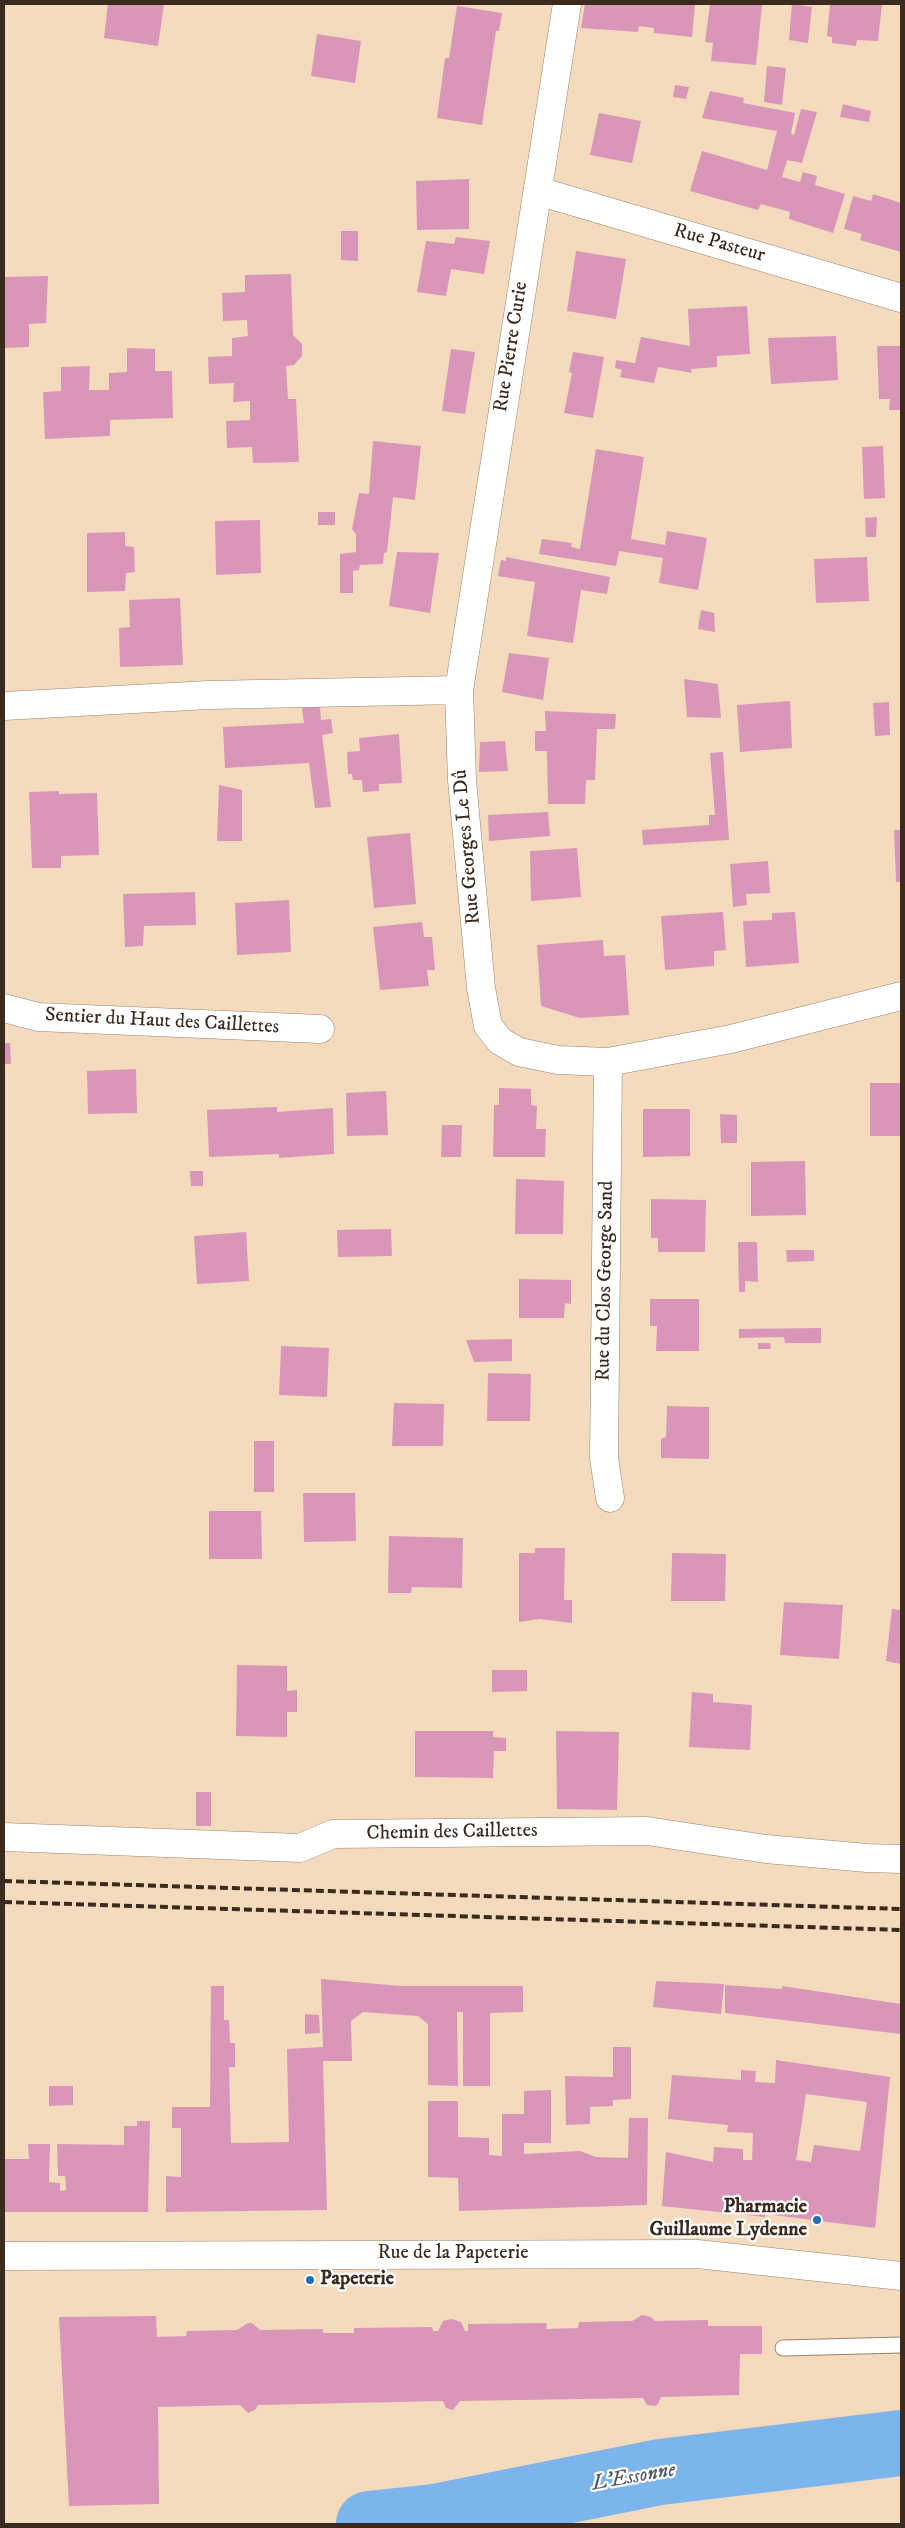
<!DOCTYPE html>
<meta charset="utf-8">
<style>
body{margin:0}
#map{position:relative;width:905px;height:2528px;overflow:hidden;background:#f4dbbe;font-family:"IM FELL DW Pica",serif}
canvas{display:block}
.frame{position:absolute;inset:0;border:5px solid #3b2a1e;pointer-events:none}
</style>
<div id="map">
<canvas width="905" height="2528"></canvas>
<div class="frame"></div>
</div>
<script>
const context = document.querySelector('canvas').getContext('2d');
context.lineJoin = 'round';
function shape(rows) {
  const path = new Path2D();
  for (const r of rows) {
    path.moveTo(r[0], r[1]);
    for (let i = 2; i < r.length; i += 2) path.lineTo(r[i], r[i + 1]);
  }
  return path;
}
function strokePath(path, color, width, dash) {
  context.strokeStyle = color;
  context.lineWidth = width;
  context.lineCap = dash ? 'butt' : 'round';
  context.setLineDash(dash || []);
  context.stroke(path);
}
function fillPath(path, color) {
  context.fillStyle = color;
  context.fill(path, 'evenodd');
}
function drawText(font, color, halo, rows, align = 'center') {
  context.font = font + ' "IM FELL DW Pica",serif';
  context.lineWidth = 4.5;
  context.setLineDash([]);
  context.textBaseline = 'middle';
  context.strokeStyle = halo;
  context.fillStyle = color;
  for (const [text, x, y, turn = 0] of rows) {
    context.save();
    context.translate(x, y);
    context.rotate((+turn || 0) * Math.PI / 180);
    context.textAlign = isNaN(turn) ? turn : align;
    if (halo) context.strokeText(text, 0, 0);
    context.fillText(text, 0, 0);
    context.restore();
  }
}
const river = shape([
 [369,2524,434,2517,660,2472,901,2443]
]);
const building = shape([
 [108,4,164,4,158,46,104,38],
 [585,4,695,4,692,37,654,33,654,28,639,26,638,32,581,28],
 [710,4,762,5,756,65,711,61,713,43,705,42],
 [792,4,812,7,808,43,789,40],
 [830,4,882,4,878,41,857,40,856,46,832,43,832,37,827,36],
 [457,6,502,13,499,31,496,31,482,125,437,118,445,58,449,58],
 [317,34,361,41,355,83,311,76],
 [767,66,786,68,782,105,764,102],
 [675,85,689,87,686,99,673,97],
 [710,91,744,98,743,103,795,113,791,134,794,135,801,109,817,112,802,163,787,160,782,177,800,182,803,172,817,176,815,185,845,194,833,233,789,219,790,212,761,204,758,210,690,191,702,151,767,170,777,131,702,118],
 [843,104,871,111,869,122,840,117],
 [599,113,641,121,632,163,590,155],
 [469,179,469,229,417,230,416,181],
 [873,194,901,203,901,252,860,240,862,234,844,229,853,196,871,201],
 [341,231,358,231,358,261,341,260],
 [456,237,490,241,484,274,451,269,446,296,417,292,426,241,454,244],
 [576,251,626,259,616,319,567,311],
 [291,274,293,335,302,344,302,356,294,365,286,366,288,399,296,399,299,462,253,463,252,447,227,448,226,421,250,420,250,401,233,402,234,383,209,384,208,357,232,356,232,338,248,336,247,320,223,321,222,293,245,292,245,275],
 [48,276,46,323,29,324,29,347,4,348,4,277],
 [747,306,750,354,717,356,717,367,691,369,692,373,658,367,654,383,620,377,622,370,615,368,616,360,635,363,641,337,690,346,688,309],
 [836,336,838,380,771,384,768,338],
 [877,346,901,346,901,410,889,410,890,399,879,399],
 [127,348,155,349,155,371,172,371,173,418,110,420,110,436,45,439,43,392,61,391,61,367,90,366,89,390,109,390,109,373,127,372],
 [451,349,475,352,465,414,442,411],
 [573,352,604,357,593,418,564,413,572,373,569,372],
 [373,441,421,446,415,500,393,497,387,552,384,553,383,564,360,565,359,570,353,571,353,593,340,593,340,554,356,552,356,534,352,529,359,493,369,494],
 [883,446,885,498,864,499,862,447],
 [596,449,644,457,631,539,665,545,667,531,707,538,698,590,659,583,663,558,619,551,616,566,539,554,542,539,572,543,571,547,580,549],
 [318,512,335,512,335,525,318,525],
 [877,517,876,537,866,537,865,518],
 [260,520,261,573,216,575,215,521],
 [125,532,125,546,134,547,135,572,126,573,125,591,87,592,87,533],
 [397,552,439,553,430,613,389,606],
 [506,557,610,577,607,594,581,590,573,643,527,636,535,582,498,576,501,560,506,561],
 [867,557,869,601,816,603,814,559],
 [180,598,183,665,120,667,119,628,130,627,129,600],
 [701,610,714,613,715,632,698,629],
 [509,653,549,658,543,700,502,692],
 [684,679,718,684,721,718,687,717],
 [790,701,792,748,740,752,737,705],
 [889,702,890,735,875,736,873,703],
 [320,707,321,720,331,719,333,733,322,735,331,807,315,808,309,763,225,768,223,727,304,723,302,708],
 [545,711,616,714,615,729,597,729,595,780,586,780,585,804,548,804,547,751,535,751,535,731,546,731],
 [399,734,402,783,379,784,379,791,363,792,362,780,353,780,352,774,348,774,347,752,360,751,359,738],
 [505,741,508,771,479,772,480,742],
 [723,752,729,840,643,845,642,830,709,825,709,815,715,815,710,753],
 [219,785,242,790,242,841,217,841],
 [59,791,59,794,97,793,99,855,61,856,61,868,32,868,29,792],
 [548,812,550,836,489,841,488,815],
 [894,830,901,830,901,882,896,882],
 [410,833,416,904,374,908,367,837],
 [577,848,581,897,531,901,530,851],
 [768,861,770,893,746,894,747,905,733,907,730,864],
 [195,892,196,925,144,926,143,946,125,947,123,894],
 [289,900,291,952,237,955,235,903],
 [723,912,726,950,714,951,714,966,665,970,661,916],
 [795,912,799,963,746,967,743,921,772,920,772,913],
 [422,922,424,937,432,937,435,970,427,970,429,986,380,990,373,927],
 [603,940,604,956,625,955,629,1015,580,1018,541,1006,537,945],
 [4,1043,10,1043,11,1064,4,1064],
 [136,1069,137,1113,88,1114,87,1071],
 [870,1083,901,1083,901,1136,870,1136],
 [499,1088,531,1089,531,1105,537,1106,536,1129,546,1129,545,1157,493,1157,494,1105,499,1105],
 [386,1091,388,1135,347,1136,346,1093],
 [277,1107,277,1112,333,1108,334,1154,279,1158,279,1154,209,1157,207,1110],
 [643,1109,690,1109,690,1156,643,1157],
 [720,1114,737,1115,737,1143,721,1143],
 [442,1125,462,1125,461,1157,441,1157],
 [805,1161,806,1215,751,1216,751,1162],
 [190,1171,203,1171,203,1186,191,1186],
 [516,1179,564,1181,563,1234,515,1234],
 [651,1199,706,1200,705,1252,658,1252,658,1238,651,1238],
 [391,1229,392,1256,338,1257,337,1230],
 [246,1232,249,1281,197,1284,194,1236],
 [738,1242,757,1242,758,1282,745,1281,745,1292,739,1292],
 [786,1250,814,1250,814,1261,787,1262],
 [519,1279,571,1280,571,1304,565,1303,564,1318,519,1318],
 [650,1299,699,1299,699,1351,656,1351,657,1326,650,1326],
 [821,1328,821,1343,785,1343,784,1337,739,1338,739,1329],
 [512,1339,512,1361,474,1362,466,1340],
 [758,1343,770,1343,771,1349,758,1349],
 [281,1346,329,1348,327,1397,279,1395],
 [488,1373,531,1374,530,1421,487,1421],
 [394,1403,444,1404,443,1446,392,1446],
 [667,1406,709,1407,709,1459,661,1458,661,1439,666,1437],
 [254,1441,274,1441,274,1492,254,1492],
 [303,1493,355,1493,356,1541,304,1542],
 [209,1511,261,1511,262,1559,209,1559],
 [389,1536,463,1538,462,1588,412,1587,411,1593,388,1593],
 [535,1548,565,1548,564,1600,572,1600,572,1623,539,1619,519,1622,519,1553,535,1553],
 [672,1553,726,1554,725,1601,671,1601],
 [784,1602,843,1605,839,1659,780,1655],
 [892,1609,901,1610,901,1664,886,1661],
 [237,1665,287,1666,287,1691,297,1690,297,1712,287,1712,287,1737,236,1736],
 [492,1670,527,1670,527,1691,492,1692],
 [692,1692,713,1694,713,1702,752,1705,750,1750,689,1747],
 [415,1731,493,1731,493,1737,506,1738,506,1751,494,1751,493,1778,415,1777],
 [556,1731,619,1732,617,1810,557,1809],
 [196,1792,211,1792,211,1826,196,1826],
 [321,1979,401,1986,523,1986,523,2012,490,2013,490,2086,463,2086,463,2012,457,2012,458,2086,428,2085,428,2024,418,2016,363,2012,351,2021,352,2061,323,2061,327,2210,166,2212,166,2176,181,2177,181,2128,172,2128,172,2107,210,2107,211,1986,224,1986,224,2020,229,2020,230,2043,235,2043,235,2067,229,2067,231,2143,289,2142,287,2049,323,2047],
 [656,1981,724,1984,721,2014,653,2007],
 [725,1985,782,1989,782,1986,901,2004,901,2034,725,2013],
 [305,2014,319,2015,320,2033,305,2034],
 [613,2047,631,2047,631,2099,613,2100,613,2106,590,2107,590,2124,566,2125,565,2076,613,2077],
 [776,2060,890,2077,875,2228,766,2214,765,2217,662,2206,666,2152,713,2162,714,2147,743,2149,743,2160,752,2160,753,2133,727,2132,728,2125,668,2119,672,2075,741,2080,741,2070,756,2071,755,2082,775,2083],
 [806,2094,867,2102,860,2151,814,2145,811,2162,796,2160],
 [49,2086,73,2086,73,2105,49,2106],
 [551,2090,551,2143,524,2143,524,2154,580,2151,596,2157,628,2158,629,2118,648,2118,647,2205,459,2211,458,2178,428,2177,428,2101,458,2101,458,2137,489,2138,489,2155,502,2156,502,2114,524,2114,524,2091],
 [137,2121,150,2121,148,2212,4,2212,4,2159,29,2159,28,2144,50,2144,49,2182,60,2183,60,2191,66,2190,65,2176,58,2176,57,2144,124,2145,124,2126,137,2126],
 [642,2315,651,2317,655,2321,708,2320,708,2326,762,2326,762,2354,740,2354,739,2395,661,2397,658,2404,655,2406,647,2405,643,2398,460,2401,453,2410,446,2408,443,2401,258,2405,255,2410,248,2413,240,2405,158,2407,159,2504,69,2506,59,2317,156,2316,157,2337,186,2336,187,2331,237,2330,248,2323,252,2323,260,2330,323,2329,323,2333,354,2333,354,2328,432,2327,433,2331,438,2331,443,2321,452,2319,461,2322,465,2331,468,2331,468,2324,547,2323,546,2329,578,2328,579,2322,632,2321]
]);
const service = shape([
 [783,2348,901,2345]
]);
const minor = shape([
 [567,4,459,690,462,780,481,988,488,1026,500,1041,519,1052,558,1060,608,1062,731,1039,901,996],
 [538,191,901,298],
 [4,706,209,695,459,690],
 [4,1008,38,1017,320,1029],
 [608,1062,604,1458,610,1498],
 [4,1837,300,1848,333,1834,647,1831,766,1849,867,1858,901,1859]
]);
const tertiary = shape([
 [4,2256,697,2254,901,2276]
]);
const rail = shape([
 [4,1881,901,1909],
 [4,1902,901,1930]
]);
const markers = [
 [817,2220,5,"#1f6fb2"],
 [310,2280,5,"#1f6fb2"]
];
const streetNames = [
 ["Rue Pasteur",719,244,16],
 ["Rue Pierre Curie",512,347,-81],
 ["Rue Georges Le Dû",468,847,-95],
 ["Sentier du Haut des Caillettes",162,1022,3],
 ["Rue du Clos George Sand",606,1281,-89],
 ["Chemin des Caillettes",452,1833,-1],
 ["Rue de la Papeterie",453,2254]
];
const poiNames = [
 ["Pharmacie",807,2208],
 ["Guillaume Lydenne",807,2231],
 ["Papeterie",320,2280,"left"]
];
const waterNames = [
 ["L'Essonne",634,2478,-10]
];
strokePath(river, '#7cb4ec', 66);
fillPath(building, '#d996b9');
strokePath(service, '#98826e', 17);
strokePath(minor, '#98826e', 29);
strokePath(tertiary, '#98826e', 29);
strokePath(service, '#fff', 15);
strokePath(minor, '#fff', 28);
strokePath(tertiary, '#fff', 28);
strokePath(rail, '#3b2a1e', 4, [8, 4]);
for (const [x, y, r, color] of markers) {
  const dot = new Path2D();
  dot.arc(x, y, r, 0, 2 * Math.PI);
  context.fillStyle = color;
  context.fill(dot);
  strokePath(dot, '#fff', 2);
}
drawText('20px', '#3b2a1e', '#fff', streetNames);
drawText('bold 20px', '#3b2a1e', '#fff', poiNames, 'right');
drawText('italic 21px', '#525a66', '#fff', waterNames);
</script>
